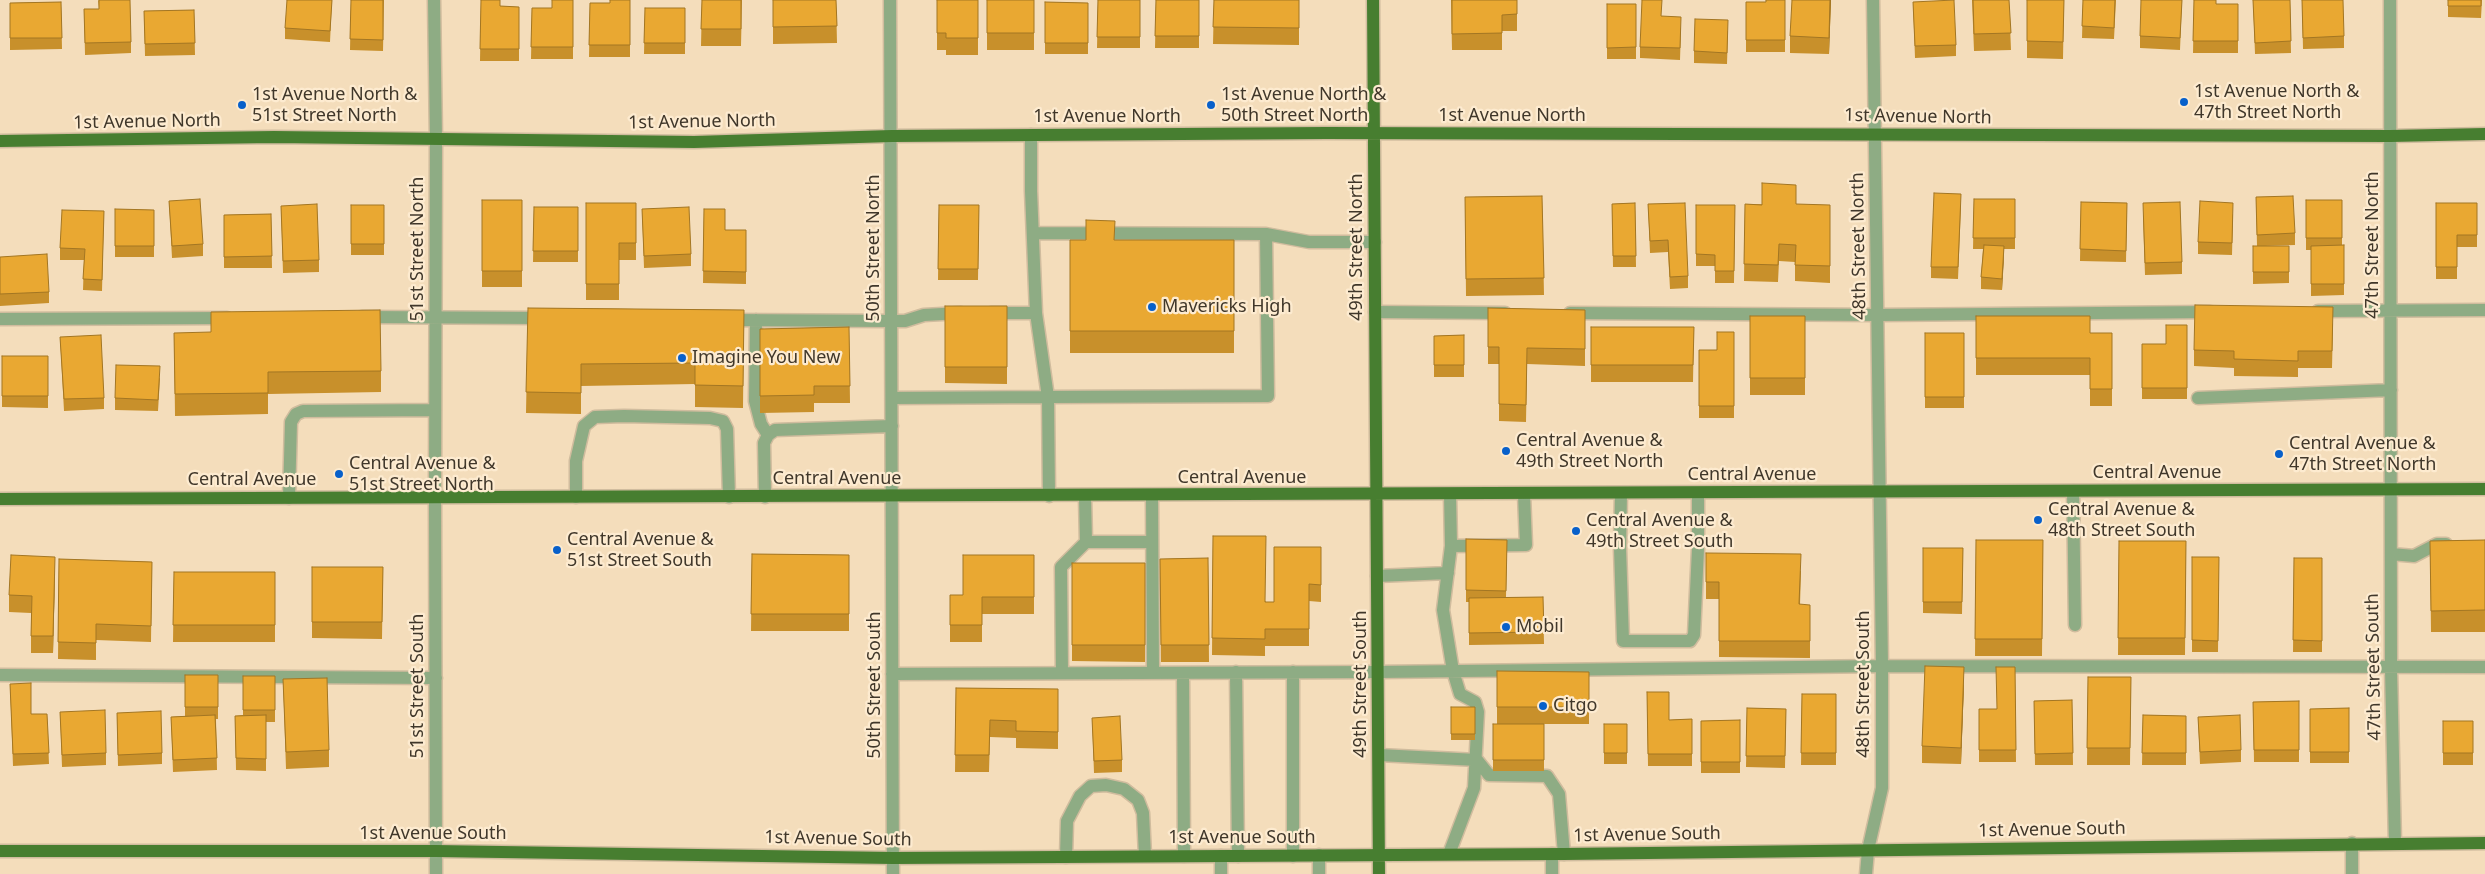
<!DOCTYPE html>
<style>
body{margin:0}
canvas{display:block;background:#f4ddbb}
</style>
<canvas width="2485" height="874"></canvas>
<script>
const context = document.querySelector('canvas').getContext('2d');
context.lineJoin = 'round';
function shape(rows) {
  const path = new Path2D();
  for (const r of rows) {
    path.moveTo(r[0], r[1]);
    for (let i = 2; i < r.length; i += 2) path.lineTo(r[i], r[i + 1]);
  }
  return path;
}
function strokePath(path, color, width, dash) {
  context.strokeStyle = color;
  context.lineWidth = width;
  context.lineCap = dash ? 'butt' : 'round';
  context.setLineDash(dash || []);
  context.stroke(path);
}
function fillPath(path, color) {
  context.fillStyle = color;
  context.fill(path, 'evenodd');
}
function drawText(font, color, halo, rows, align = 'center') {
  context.font = font + ' "Noto Sans",sans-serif';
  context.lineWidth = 4.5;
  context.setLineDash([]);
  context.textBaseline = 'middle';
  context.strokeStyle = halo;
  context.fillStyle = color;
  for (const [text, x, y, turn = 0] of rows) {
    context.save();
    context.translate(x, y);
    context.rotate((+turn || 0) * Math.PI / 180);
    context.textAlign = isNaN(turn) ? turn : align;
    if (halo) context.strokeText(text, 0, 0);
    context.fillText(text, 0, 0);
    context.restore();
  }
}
const minor = shape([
 [434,0,436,139,435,497,436,874],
 [890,0,893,874],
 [2390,0,2391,669,2395,843],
 [1031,135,1031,191,1036,313,1048,397,1268,396,1266,234,1033,233],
 [1266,234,1309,242,1375,242],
 [2318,311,2485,310],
 [1375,312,1505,313],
 [991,313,1036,313],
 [1570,313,1878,315,2210,312],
 [362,317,542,318],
 [0,319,227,318],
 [727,320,892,321,905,321,924,315,961,313],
 [756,320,755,401,761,424,768,435],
 [892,398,1048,397,1049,496],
 [2198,398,2391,390],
 [2073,491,2075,625],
 [1621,493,1620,548,1623,641,1690,641,1694,635,1698,549,1698,493],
 [1152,496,1153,673],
 [576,497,576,461,584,426,595,417,624,416,710,418,723,421,727,429,729,497],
 [765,497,764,443,768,435,775,430,892,426],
 [289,498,291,422,296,414,303,411,435,410],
 [1086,542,1152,542],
 [1451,546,1526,545,1524,494],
 [2391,554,2414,556,2437,544,2446,544],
 [1377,576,1448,573],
 [1236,672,1238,856],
 [1293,672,1293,856],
 [1062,673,1061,567,1086,542,1085,496],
 [1183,673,1184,856],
 [892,674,1378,672,1882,666,2485,667],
 [0,675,436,678],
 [1379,755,1477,760,1489,775,1547,776,1559,794,1564,854],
 [1449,854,1474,788,1478,712,1475,702,1460,694,1453,671,1443,610,1451,546,1450,494],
 [1319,855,1319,874],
 [1221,856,1221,874],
 [1066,857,1067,821,1080,796,1091,786,1106,785,1124,789,1138,800,1143,813,1145,856],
 [1552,874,1552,854],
 [1866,874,1868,850,1882,788,1882,666,1873,0],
 [2352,874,2352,843]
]);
const major = shape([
 [1373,0,1379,874],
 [0,141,274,137,694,142,892,136,1326,133,2390,136,2485,134],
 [0,499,2485,489],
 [0,851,436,851,893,858,1564,854,2485,843]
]);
const wall = shape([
 [98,0,131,42,131,53,85,55,84,9,99,9],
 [332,0,330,42,285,39,285,28],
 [351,0,384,0,383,51,350,50],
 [481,0,500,6,519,7,519,61,480,61],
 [573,0,573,59,531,59,532,8,552,8],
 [630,0,630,57,589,57,590,3,610,3],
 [702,0,742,0,741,46,701,46],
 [773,0,836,0,837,43,773,44],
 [937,0,978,0,978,55,946,55,946,50,937,50],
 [987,0,1034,0,1034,50,987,50],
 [1098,0,1140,0,1140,48,1097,48],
 [1156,0,1199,0,1199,48,1155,48],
 [1214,0,1299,0,1299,45,1213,44],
 [1451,0,1517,0,1517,31,1502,31,1502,50,1452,50],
 [1785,0,1785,52,1746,52,1746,2,1765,2],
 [1831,0,1829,54,1790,53,1790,36],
 [1972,0,2009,0,2011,50,1974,51],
 [2027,0,2064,0,2063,59,2027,58],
 [2083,0,2116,0,2114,39,2082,38],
 [2182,0,2180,50,2140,48,2140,36],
 [2194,0,2216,4,2238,4,2238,53,2193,53],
 [2253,0,2290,0,2291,53,2255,54],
 [2302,0,2344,36,2344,48,2303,49],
 [2448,0,2482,0,2481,18,2448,17],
 [61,2,62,49,10,50,10,3],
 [1045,2,1088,3,1088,54,1045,54],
 [1913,2,1956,45,1956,56,1915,58],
 [1607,4,1636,4,1636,59,1607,59],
 [645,8,685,8,685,54,644,54],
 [194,10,195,55,145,56,144,11],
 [1662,16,1681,28,1680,60,1640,58,1640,47],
 [1728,31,1727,64,1694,63,1694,51],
 [1542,196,1544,295,1466,296,1465,197],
 [2256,197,2295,233,2295,245,2265,246,2289,246,2289,283,2253,284,2253,246,2257,246],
 [1974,199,2015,199,2015,249,2004,249,2002,290,1981,289,1981,277,1983,249,1973,249],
 [482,200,522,200,522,287,482,287],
 [2306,200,2342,200,2342,245,2344,245,2344,295,2311,296,2311,250,2306,250],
 [169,201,203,244,203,256,172,258],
 [2081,202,2127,203,2126,262,2080,261],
 [586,203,636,203,636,260,619,260,619,300,586,300],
 [1635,203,1636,267,1613,267,1612,204],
 [2436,203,2477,203,2477,247,2457,247,2457,279,2436,279],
 [1648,204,1688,276,1688,288,1670,289,1668,252,1650,253],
 [1745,204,1830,205,1830,283,1795,281,1795,262,1779,261,1778,282,1744,281],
 [351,205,384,205,384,255,351,255],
 [939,205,979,205,978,280,938,280],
 [1696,205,1735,205,1734,283,1715,283,1715,266,1696,266],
 [281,206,319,260,319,272,283,273],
 [1961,206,1958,279,1931,278,1931,267],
 [534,207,578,207,578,262,533,262],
 [115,209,154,210,154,257,115,257],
 [642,209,691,254,691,266,644,268],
 [704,209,725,230,746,230,746,284,703,283],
 [104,211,102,291,83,290,84,260,60,260,60,248],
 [271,214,272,268,224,268,224,215],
 [2233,214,2232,255,2198,254,2198,242],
 [2143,215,2182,262,2182,274,2145,275],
 [1070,240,1234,240,1234,353,1070,353],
 [0,257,49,292,49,303,0,306],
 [945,306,1007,306,1007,384,945,383],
 [528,308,744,310,743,408,695,407,695,384,581,386,581,414,526,413],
 [1488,308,1585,310,1585,366,1527,364,1526,422,1499,421,1499,364,1488,364],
 [1750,316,1805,316,1805,395,1750,395],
 [1976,316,2090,333,2112,333,2112,406,2090,406,2090,375,1976,375],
 [2333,324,2332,368,2298,368,2298,377,2234,376,2234,368,2194,366,2194,350],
 [2187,325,2187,399,2142,399,2142,344,2166,344],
 [849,327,850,403,814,403,814,412,760,413,760,329],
 [1591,327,1694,327,1693,382,1591,382],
 [1734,332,1734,418,1699,418,1699,350,1717,350],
 [174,333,381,371,381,392,268,394,268,414,175,416],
 [1925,333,1964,333,1964,408,1925,408],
 [1464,335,1464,377,1434,377,1434,336],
 [60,337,104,398,104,409,64,411],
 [2,356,48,356,48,408,2,407],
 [160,378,158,411,115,410,115,398],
 [1213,536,1266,602,1274,602,1321,547,1321,602,1309,601,1309,646,1265,646,1265,656,1212,655],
 [1466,539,1507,540,1506,597,1543,597,1544,644,1469,645,1469,602,1466,602],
 [1976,540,2043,540,2042,656,1975,656],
 [2485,540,2485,632,2431,632,2430,541],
 [2119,541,2186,541,2185,655,2118,655],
 [1923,548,1963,548,1962,614,1923,613],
 [1706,553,1801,571,1800,605,1810,605,1810,658,1719,657,1719,599,1706,599],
 [752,554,849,555,849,631,751,631],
 [1034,555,1034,614,982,614,982,642,950,642,950,595,963,595],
 [2192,557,2219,557,2218,652,2192,652],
 [1208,558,1209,662,1161,662,1160,559],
 [2294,558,2322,558,2322,652,2293,652],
 [59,559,152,562,151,642,96,640,96,660,58,659],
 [1072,563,1145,563,1145,662,1072,661],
 [312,567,383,567,382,639,312,638],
 [174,572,275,572,275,642,173,642],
 [55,574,53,653,31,653,31,613,9,612,9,595],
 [2015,667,2016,762,1979,762,1979,709,1997,709],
 [1497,671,1589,672,1589,724,1497,724],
 [185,675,218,675,218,719,216,719,217,770,173,772,171,717,185,716],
 [243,676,275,676,275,722,266,722,266,771,236,770,235,716,243,715],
 [2088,677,2131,677,2130,765,2087,765],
 [283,679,329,750,329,767,286,769],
 [10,684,31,714,47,714,49,764,13,766],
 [1964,684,1961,764,1922,763,1922,746],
 [956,688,1058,689,1058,749,1016,748,1016,738,990,737,989,772,955,772],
 [1647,692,1669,720,1692,719,1692,766,1648,766],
 [1802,694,1836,694,1836,765,1801,765],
 [2072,700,2073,765,2035,765,2034,701],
 [2299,701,2299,762,2254,762,2253,702],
 [1451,707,1475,707,1475,740,1451,740],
 [1747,708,1786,709,1785,768,1746,767],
 [2349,708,2349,763,2310,763,2310,709],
 [60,712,106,753,106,765,62,767],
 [117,713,162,753,162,764,118,766],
 [2143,715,2186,716,2186,765,2142,765],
 [2198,717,2241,750,2241,762,2200,764],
 [1092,718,1122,760,1122,772,1094,773],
 [1740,720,1740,773,1701,773,1701,721],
 [2443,721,2473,721,2473,765,2443,765],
 [1493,724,1544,724,1544,771,1493,771],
 [1604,724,1627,724,1627,764,1604,764]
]);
const shadedWall = shape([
 [1830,0,1831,0,1829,54,1829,38],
 [2004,246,2004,258,2002,290,2002,279],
 [55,557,55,574,53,653,53,636],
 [1964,667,1964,684,1961,764,1961,748]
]);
const building = shape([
 [99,0,130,0,131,42,85,43,84,9,99,9,99,0],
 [287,0,332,0,330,31,285,28,287,0],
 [351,0,383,0,383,40,350,39,351,0],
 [481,0,500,0,500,6,519,7,519,49,480,49,481,0],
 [552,0,573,0,573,47,531,47,532,8,552,8,552,0],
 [610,0,630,0,630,45,589,45,590,3,610,3,610,0],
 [702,0,741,0,741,29,701,29,702,0],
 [773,0,836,0,837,26,773,27,773,0],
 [937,0,978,0,978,38,946,38,946,33,937,33,937,0],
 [987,0,1034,0,1034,33,987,33,987,0],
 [1098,0,1140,0,1140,37,1097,37,1098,0],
 [1156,0,1199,0,1199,36,1155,36,1156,0],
 [1214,0,1299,0,1299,28,1213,27,1214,0],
 [1452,0,1517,0,1517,14,1502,15,1502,33,1452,34,1452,0],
 [1642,0,1662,0,1661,16,1681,17,1680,48,1640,47,1642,0],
 [1766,0,1785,0,1785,40,1746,40,1746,2,1766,2,1766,0],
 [1792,0,1830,0,1829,38,1790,36,1792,0],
 [1954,0,1956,45,1915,46,1913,2,1954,0],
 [1973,0,2009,0,2011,33,1974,34,1973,0],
 [2027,0,2064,0,2063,42,2027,41,2027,0],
 [2083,0,2115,0,2114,28,2082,26,2083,0],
 [2141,0,2182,0,2180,38,2140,36,2141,0],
 [2194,0,2216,0,2216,4,2238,4,2238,41,2193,41,2194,0],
 [2253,0,2290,0,2291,41,2255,43,2253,0],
 [2302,0,2343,0,2344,36,2303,38,2302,0],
 [2448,0,2481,0,2481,6,2448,6,2448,0],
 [61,2,62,38,10,38,10,3,61,2],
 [1045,2,1088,3,1088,43,1045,43,1045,2],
 [1607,4,1636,4,1636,47,1607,48,1607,4],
 [645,8,685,8,685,43,644,43,645,8],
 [194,10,195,43,145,44,144,11,194,10],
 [1695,19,1728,20,1727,53,1694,51,1695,19],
 [1762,183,1796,185,1796,204,1830,205,1830,266,1795,265,1796,245,1779,244,1778,265,1744,264,1745,204,1762,205,1762,183],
 [1934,193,1961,194,1958,267,1931,267,1934,193],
 [1542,196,1544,278,1466,279,1465,197,1542,196],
 [2293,196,2295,233,2257,235,2256,197,2293,196],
 [200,199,203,244,172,246,169,201,200,199],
 [1974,199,2015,199,2015,238,1973,238,1974,199],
 [482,200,522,200,522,271,482,271,482,200],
 [2306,200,2342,200,2342,238,2306,238,2306,200],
 [2200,201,2233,203,2232,243,2198,242,2200,201],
 [2081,202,2127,203,2126,251,2080,249,2081,202],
 [2180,202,2182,262,2145,263,2143,203,2180,202],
 [586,203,636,203,636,243,619,243,619,284,586,284,586,203],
 [1635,203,1636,256,1613,256,1612,204,1635,203],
 [1685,203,1688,276,1670,277,1668,240,1650,241,1648,204,1685,203],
 [2436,203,2477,203,2477,235,2457,235,2457,267,2436,267,2436,203],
 [317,204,319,260,283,261,281,206,317,204],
 [351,205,384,205,384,244,351,244,351,205],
 [939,205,979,205,978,269,938,269,939,205],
 [1696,205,1735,205,1734,271,1715,271,1715,255,1696,254,1696,205],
 [534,207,578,207,578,251,533,251,534,207],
 [689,207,691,254,644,256,642,209,689,207],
 [115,209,154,210,154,246,115,246,115,209],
 [704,209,725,209,725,230,746,230,746,272,703,271,704,209],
 [62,210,104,211,102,280,83,279,85,249,60,248,62,210],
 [271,214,272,256,224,257,224,215,271,214],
 [1086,220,1115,221,1114,240,1234,240,1234,331,1070,331,1070,240,1086,240,1086,220],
 [1984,245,2004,246,2002,279,1981,277,1984,245],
 [2344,245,2344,284,2311,284,2311,246,2344,245],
 [2253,246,2289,246,2289,272,2253,272,2253,246],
 [47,254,49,292,0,294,0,257,47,254],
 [2195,305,2333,307,2332,351,2298,351,2298,361,2234,359,2234,351,2194,350,2195,305],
 [945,306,1007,306,1007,367,945,367,945,306],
 [528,308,744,310,743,386,695,385,695,363,581,364,581,393,526,392,528,308],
 [1488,308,1585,310,1585,349,1527,348,1526,405,1499,404,1499,347,1488,347,1488,308],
 [380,310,381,371,268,372,268,393,175,394,174,333,211,332,211,312,380,310],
 [1750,316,1805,316,1805,378,1750,378,1750,316],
 [1976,316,2090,316,2090,333,2112,333,2112,389,2090,389,2090,358,1976,358,1976,316],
 [2166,325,2187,325,2187,388,2142,388,2142,344,2166,344,2166,325],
 [849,327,850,386,814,386,814,395,760,396,760,329,849,327],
 [1591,327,1694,327,1693,365,1591,365,1591,327],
 [1717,332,1734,332,1734,406,1699,406,1699,350,1717,350,1717,332],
 [1925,333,1964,333,1964,397,1925,397,1925,333],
 [101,335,104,398,64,399,60,337,101,335],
 [1464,335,1464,365,1434,365,1434,336,1464,335],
 [2,356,48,356,48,396,2,396,2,356],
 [116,365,160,366,158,400,115,398,116,365],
 [1213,536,1266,536,1265,602,1274,602,1274,547,1321,547,1321,585,1309,584,1309,629,1265,629,1265,639,1212,638,1213,536],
 [1466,539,1507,540,1506,591,1466,590,1466,539],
 [1976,540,2043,540,2042,639,1975,639,1976,540],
 [2485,540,2485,610,2431,611,2430,541,2485,540],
 [2119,541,2186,541,2185,638,2118,638,2119,541],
 [1923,548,1963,548,1962,602,1923,602,1923,548],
 [1706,553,1801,554,1799,604,1810,605,1810,641,1719,641,1719,582,1706,582,1706,553],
 [752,554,849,555,849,614,751,614,752,554],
 [11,555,55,557,53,636,31,636,32,596,9,595,11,555],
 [963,555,1034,555,1034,597,982,597,982,625,950,625,950,595,963,595,963,555],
 [2192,557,2219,557,2218,641,2192,640,2192,557],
 [1208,558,1209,645,1161,645,1160,559,1208,558],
 [2294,558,2322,558,2322,641,2293,640,2294,558],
 [59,559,152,562,151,626,96,624,96,643,58,642,59,559],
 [1072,563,1145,563,1145,645,1072,645,1072,563],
 [312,567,383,567,382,622,312,622,312,567],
 [174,572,275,572,275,625,173,625,174,572],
 [1543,597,1544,632,1469,633,1469,598,1543,597],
 [1925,666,1964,667,1961,748,1922,746,1925,666],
 [1996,667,2015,667,2016,750,1979,750,1979,709,1997,709,1996,667],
 [1497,671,1589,672,1589,707,1497,707,1497,671],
 [185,675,218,675,218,707,185,707,185,675],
 [243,676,275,676,275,710,243,710,243,676],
 [2088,677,2131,677,2130,748,2087,748,2088,677],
 [327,678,329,750,286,752,283,679,327,678],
 [31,683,31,714,47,714,49,753,13,754,10,684,31,683],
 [956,688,1058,689,1058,732,1016,731,1016,721,990,720,989,755,955,755,956,688],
 [1647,692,1669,692,1669,720,1692,719,1692,754,1648,754,1647,692],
 [1802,694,1836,694,1836,753,1801,753,1802,694],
 [2072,700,2073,753,2035,754,2034,701,2072,700],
 [2299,701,2299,750,2254,750,2253,702,2299,701],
 [1451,707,1475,707,1475,734,1451,734,1451,707],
 [1747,708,1786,709,1785,756,1746,756,1747,708],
 [2349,708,2349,752,2310,752,2310,709,2349,708],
 [105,710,106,753,62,755,60,712,105,710],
 [161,711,162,753,118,755,117,713,161,711],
 [215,715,217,758,173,760,171,717,215,715],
 [266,715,266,759,236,758,235,716,266,715],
 [2143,715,2186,716,2186,753,2142,753,2143,715],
 [2240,715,2241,750,2200,752,2198,717,2240,715],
 [1120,716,1122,760,1094,761,1092,718,1120,716],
 [1740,720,1740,762,1701,762,1701,721,1740,720],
 [2443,721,2473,721,2473,753,2443,753,2443,721],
 [1493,724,1544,724,1544,760,1493,760,1493,724],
 [1604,724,1627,724,1627,753,1604,753,1604,724]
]);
const markers = [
 [2184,102,5,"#0860ca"],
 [242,105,5,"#0860ca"],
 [1211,105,5,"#0860ca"],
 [1152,307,5,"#0860ca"],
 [682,358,5,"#0860ca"],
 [1506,451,5,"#0860ca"],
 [2279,454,5,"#0860ca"],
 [339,474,5,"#0860ca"],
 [2038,520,5,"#0860ca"],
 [1576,531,5,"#0860ca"],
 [557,550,5,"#0860ca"],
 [1506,627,5,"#0860ca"],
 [1543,706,5,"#0860ca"]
];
const poiNames = [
 ["1st Avenue North &",2194,92],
 ["47th Street North",2194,113],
 ["1st Avenue North &",252,95],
 ["51st Street North",252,116],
 ["1st Avenue North &",1221,95],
 ["50th Street North",1221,116],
 ["Mavericks High",1162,307],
 ["Imagine You New",692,358],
 ["Central Avenue &",1516,441],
 ["49th Street North",1516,462],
 ["Central Avenue &",2289,444],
 ["47th Street North",2289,465],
 ["Central Avenue &",349,464],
 ["51st Street North",349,485],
 ["Central Avenue &",2048,510],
 ["48th Street South",2048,531],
 ["Central Avenue &",1586,521],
 ["49th Street South",1586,542],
 ["Central Avenue &",567,540],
 ["51st Street South",567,561],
 ["Mobil",1516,627],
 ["Citgo",1553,706]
];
const streetNames = [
 ["1st Avenue North",1512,116],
 ["1st Avenue North",1107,117],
 ["1st Avenue North",1918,117,1],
 ["1st Avenue North",147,122,-1],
 ["1st Avenue North",702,122,-1],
 ["47th Street North",2373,245,-90],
 ["48th Street North",1859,246,-91],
 ["49th Street North",1357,247,-90],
 ["50th Street North",874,248,-90],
 ["51st Street North",418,249,-90],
 ["Central Avenue",2157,473],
 ["Central Avenue",1752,475],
 ["Central Avenue",1242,478],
 ["Central Avenue",837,479],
 ["Central Avenue",252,480],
 ["47th Street South",2374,667,-91],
 ["49th Street South",1361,684,-90],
 ["48th Street South",1864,684,-90],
 ["50th Street South",875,685,-90],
 ["51st Street South",418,686,-90],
 ["1st Avenue South",2052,830,-1],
 ["1st Avenue South",433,834],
 ["1st Avenue South",1647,835,-1],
 ["1st Avenue South",1242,838],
 ["1st Avenue South",838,839,1]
];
strokePath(minor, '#d0bc9e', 15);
strokePath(major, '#d0bc9e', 15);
strokePath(minor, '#8eac84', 12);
strokePath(major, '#477e30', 12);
fillPath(wall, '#c8902b');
fillPath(shadedWall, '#a37623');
fillPath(building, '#e9a832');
strokePath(building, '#a37623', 1);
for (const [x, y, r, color] of markers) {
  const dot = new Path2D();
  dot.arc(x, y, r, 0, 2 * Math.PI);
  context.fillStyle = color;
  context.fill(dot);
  strokePath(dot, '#fdebd0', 2);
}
drawText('18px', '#40372a', '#fdebd0', poiNames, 'left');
drawText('18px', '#40372a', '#fdebd0', streetNames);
</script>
